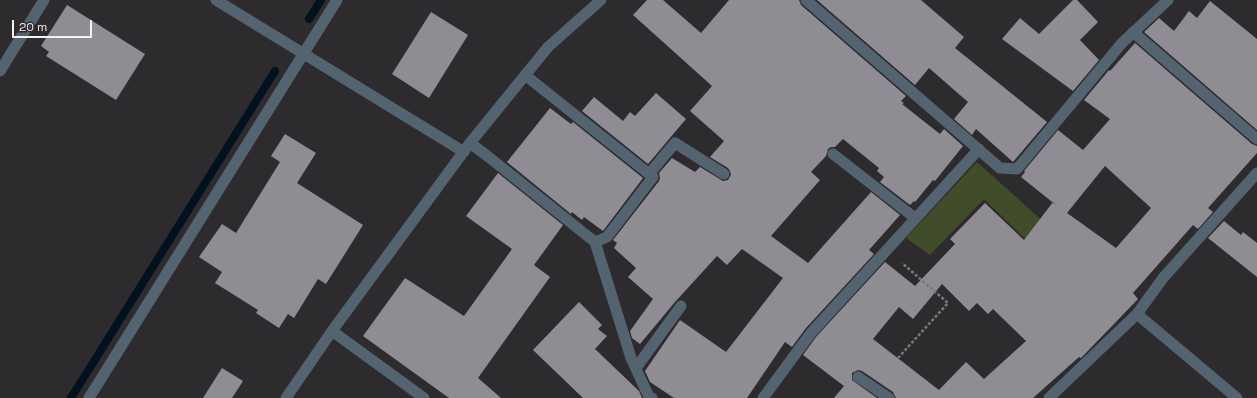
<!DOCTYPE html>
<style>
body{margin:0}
#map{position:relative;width:1257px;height:398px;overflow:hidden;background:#2e2b2f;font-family:"Space Grotesk",sans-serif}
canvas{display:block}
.scale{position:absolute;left:12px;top:20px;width:80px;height:18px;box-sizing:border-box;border:2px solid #f3f1f4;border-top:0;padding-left:5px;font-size:12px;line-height:14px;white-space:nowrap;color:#f3f1f4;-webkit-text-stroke:3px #2e2b2f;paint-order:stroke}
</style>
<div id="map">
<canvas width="1257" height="398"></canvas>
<div class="scale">20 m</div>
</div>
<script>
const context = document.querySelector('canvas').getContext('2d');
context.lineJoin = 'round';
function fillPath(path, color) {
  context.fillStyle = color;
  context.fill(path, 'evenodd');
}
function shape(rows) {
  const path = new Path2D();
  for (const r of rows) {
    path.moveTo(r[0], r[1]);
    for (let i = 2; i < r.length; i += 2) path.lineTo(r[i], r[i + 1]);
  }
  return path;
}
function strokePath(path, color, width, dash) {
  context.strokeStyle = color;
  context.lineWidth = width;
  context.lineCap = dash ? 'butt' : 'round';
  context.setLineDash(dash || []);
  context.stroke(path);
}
const green = shape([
 [977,162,1066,242,1048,261,984,199,930,255,906,238]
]);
const stream = shape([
 [309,19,321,0],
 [71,398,275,71]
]);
const building = shape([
 [647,0,663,0,701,33,729,0,799,0,801,5,906,96,901,101,904,103,902,104,940,134,944,129,963,146,935,181,933,180,915,202,914,201,910,205,880,182,884,177,877,171,879,168,843,139,835,147,831,147,828,149,826,156,811,172,820,180,771,236,808,263,871,192,900,215,869,250,874,254,806,328,792,347,785,342,747,398,674,398,650,382,645,371,680,320,726,352,783,278,742,249,727,265,717,256,675,302,640,344,632,338,630,331,653,299,628,277,636,268,614,248,617,243,613,240,659,181,660,178,659,173,672,158,695,172,700,167,723,181,728,180,731,175,730,171,728,168,710,157,724,141,690,111,712,86,633,15],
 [817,0,921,0,964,37,955,48,1047,122,1013,162,976,129,972,135,954,119,968,102,929,68,915,85],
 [1073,0,1077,0,1098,22,1080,40,1099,60,1073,91,1002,39,1020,18,1039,34],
 [1210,1,1257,39,1257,130,1144,32,1159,18,1174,31,1189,11,1197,18],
 [67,5,145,54,116,100,46,56,49,52,41,46],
 [431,12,468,35,429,98,392,74],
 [1135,43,1252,144,1257,146,1257,153,1208,208,1213,212,1198,229,1193,225,1133,293,1138,299,1113,325,1081,358,1079,357,1033,398,896,398,893,392,862,371,858,370,852,373,852,380,877,398,834,398,844,386,803,355,816,337,885,262,915,286,955,244,950,239,985,203,1024,240,1053,202,1056,205,1021,177,1025,172,1024,171,1058,130,1083,150,1110,119,1084,100,1109,70,1110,71],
 [1105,166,1151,208,1116,248,1067,213],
 [942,284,969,311,977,303,988,314,993,309,1026,341,984,379,966,362,939,390,873,339,899,307,913,319],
 [656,93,686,119,648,164,582,111,594,97,623,121,630,112,635,116],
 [550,108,571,124,573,122,643,178,603,231,584,217,582,220,572,212,571,214,507,162],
 [285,134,316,153,297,183,363,225,326,284,318,279,294,318,288,314,279,328,256,313,258,310,215,283,222,272,199,257,222,224,236,233,280,162,271,156],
 [498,173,563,225,534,265,550,277,478,378,501,398,449,398,363,336,405,278,464,316,512,249,466,216],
 [1224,221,1241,235,1243,232,1257,243,1257,277,1208,238],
 [579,302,602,325,598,329,607,336,595,349,639,391,642,398,583,398,533,350],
 [222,368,243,381,232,398,203,398]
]);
const path = shape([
 [898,358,948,303,902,263]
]);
const service = shape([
 [525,75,653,177,607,237,595,242],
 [833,154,915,218],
 [649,174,675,143,724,174],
 [636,368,681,306],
 [858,377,889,398]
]);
const minor = shape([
 [216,0,464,152],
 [806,0,1000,168,1017,169,1122,43,1168,0],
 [1133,32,1257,139],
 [0,71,44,0],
 [470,143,490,158,595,242,631,358,649,397,652,398],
 [1137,314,1237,398],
 [332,331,424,398],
 [89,398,337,0],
 [763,398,811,333,979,149],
 [1049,398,1137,314,1163,278,1257,173]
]);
const tertiary = shape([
 [286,398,332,331,470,143,548,47,601,0]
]);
fillPath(green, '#404c2a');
strokePath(stream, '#01121f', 8);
fillPath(building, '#8f8d93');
strokePath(path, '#7a787b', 2.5, [3, 2]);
strokePath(service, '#536470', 11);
strokePath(minor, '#536470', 11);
strokePath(tertiary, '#536470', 11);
</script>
